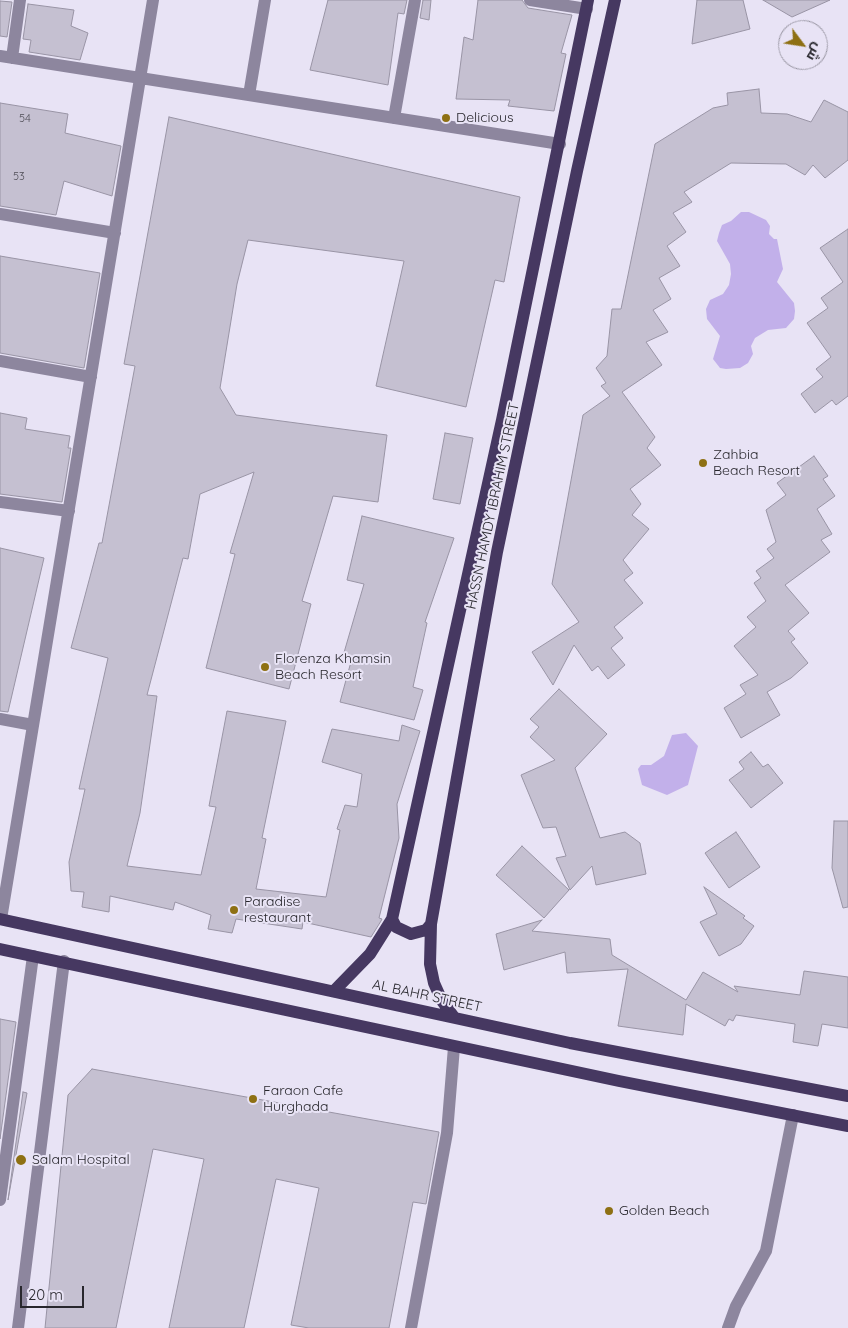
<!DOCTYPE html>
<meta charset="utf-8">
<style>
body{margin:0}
#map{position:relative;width:848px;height:1328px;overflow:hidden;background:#e8e3f5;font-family:Quicksand,Cairo,sans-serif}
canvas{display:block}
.north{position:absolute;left:778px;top:20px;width:50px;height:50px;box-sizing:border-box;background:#e8e3f5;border:1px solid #9b98a5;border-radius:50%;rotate:121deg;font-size:14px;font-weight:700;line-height:20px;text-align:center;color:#28272d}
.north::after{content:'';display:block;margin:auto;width:18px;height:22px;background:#8e7013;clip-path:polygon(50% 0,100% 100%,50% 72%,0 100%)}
.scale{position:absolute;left:20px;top:1286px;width:64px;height:22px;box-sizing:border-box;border:2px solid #28272d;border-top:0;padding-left:6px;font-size:15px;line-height:18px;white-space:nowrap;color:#28272d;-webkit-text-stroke:4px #e8e3f5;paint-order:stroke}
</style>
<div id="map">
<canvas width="848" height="1328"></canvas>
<div class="north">ش</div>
<div class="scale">20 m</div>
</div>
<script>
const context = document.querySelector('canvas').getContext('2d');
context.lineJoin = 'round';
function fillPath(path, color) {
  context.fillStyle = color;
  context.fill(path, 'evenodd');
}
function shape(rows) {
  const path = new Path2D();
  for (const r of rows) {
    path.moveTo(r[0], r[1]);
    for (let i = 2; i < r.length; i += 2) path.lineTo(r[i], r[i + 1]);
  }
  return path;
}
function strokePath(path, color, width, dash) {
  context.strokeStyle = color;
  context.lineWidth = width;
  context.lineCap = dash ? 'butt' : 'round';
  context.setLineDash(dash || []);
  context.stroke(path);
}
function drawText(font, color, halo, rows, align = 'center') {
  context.font = font + ' Quicksand,sans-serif';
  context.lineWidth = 4;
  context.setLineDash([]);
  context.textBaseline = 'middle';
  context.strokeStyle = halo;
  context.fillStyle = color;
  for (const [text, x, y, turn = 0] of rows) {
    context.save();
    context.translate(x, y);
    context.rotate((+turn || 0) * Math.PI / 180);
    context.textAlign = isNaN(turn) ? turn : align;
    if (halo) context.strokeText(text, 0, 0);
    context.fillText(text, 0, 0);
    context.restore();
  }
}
const water = shape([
 [741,212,749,212,766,220,770,226,769,234,774,239,777,239,783,269,777,282,794,303,795,311,794,319,786,328,768,330,755,338,751,346,753,354,748,363,740,368,726,369,720,368,713,359,720,336,707,319,706,309,710,300,723,294,729,285,731,274,730,264,717,241,719,233,722,225,731,221],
 [686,733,698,746,688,785,667,795,642,785,638,769,641,765,651,765,664,756,672,735]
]);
const building = shape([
 [328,0,407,0,404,14,398,13,388,85,310,70,328,0],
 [423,0,431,0,429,20,420,18,423,0],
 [478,0,522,0,528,8,572,15,561,53,566,54,554,111,508,106,510,100,456,99,464,37,473,40,478,0],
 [697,0,743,0,750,29,692,44,697,0],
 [763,0,830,0,792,17,763,0],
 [0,1,12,2,7,37,0,36,0,1],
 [28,4,74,10,71,26,88,33,80,60,29,52,31,40,23,39,28,4],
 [759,89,761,113,787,114,811,122,824,100,848,112,848,160,825,178,813,165,805,175,786,164,731,163,684,192,692,202,673,213,686,232,667,246,680,266,659,278,671,299,653,310,668,332,646,342,662,365,622,392,655,437,647,448,661,465,630,489,641,504,632,515,649,529,623,560,633,573,624,580,643,603,614,627,623,638,611,648,625,665,608,679,598,666,592,671,574,645,553,685,532,652,579,622,552,584,583,415,610,396,601,386,606,383,596,368,607,356,612,309,621,309,655,144,713,108,728,105,727,93,759,89],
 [0,103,68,114,65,133,121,146,112,196,64,181,56,215,0,206,0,103],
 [169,117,520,197,504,282,495,280,466,407,376,386,404,261,248,240,237,284,220,388,236,415,387,435,378,502,333,496,302,601,311,604,289,689,206,668,235,554,230,553,254,472,200,494,188,559,183,558,147,695,157,696,140,813,127,866,201,875,216,807,209,806,227,711,286,721,262,838,266,839,256,889,326,897,340,830,337,829,345,805,357,807,362,774,322,762,332,729,399,741,402,725,420,731,397,804,399,838,379,918,382,919,381,921,371,937,303,922,302,929,236,919,232,933,208,929,211,915,175,902,173,910,110,896,109,912,82,907,84,892,71,891,69,862,85,789,79,789,108,658,71,648,99,543,102,543,135,366,124,364,169,117],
 [848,229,848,396,836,405,832,400,815,413,801,394,823,377,816,369,831,357,807,323,828,308,821,298,843,282,820,248,848,229],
 [0,256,100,273,84,368,0,353,0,256],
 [0,413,27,418,25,429,70,436,68,448,71,448,62,502,0,494,0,413],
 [445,433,473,438,460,504,433,499,445,433],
 [814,456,828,476,823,479,835,496,817,509,832,534,821,540,830,552,785,585,809,613,788,631,795,639,791,642,808,663,791,678,767,692,780,715,741,738,724,708,746,694,740,685,758,675,734,646,756,627,747,617,766,601,754,583,761,578,756,571,774,558,767,549,776,542,766,510,786,495,777,483,814,456],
 [362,516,454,538,425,622,427,623,413,687,423,690,414,720,340,702,352,658,343,656,364,584,347,580,362,516],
 [0,548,44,558,8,712,0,711,0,548],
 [559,689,607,734,575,768,600,838,625,832,640,843,646,874,596,885,592,866,570,890,556,858,566,856,556,827,543,828,521,775,555,760,530,737,539,727,530,719,559,689],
 [751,752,763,767,768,764,783,783,751,808,729,780,744,769,739,762,751,752],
 [834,821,848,821,848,907,843,908,832,868,834,821],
 [736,832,760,867,729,888,705,853,736,832],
 [522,846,569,890,544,918,496,875,522,846],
 [704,887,745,916,743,918,754,926,741,944,719,956,700,922,717,914,704,887],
 [542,920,532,931,610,939,612,955,686,1000,703,972,738,992,734,986,800,995,804,971,848,977,848,1028,822,1024,818,1046,793,1042,795,1024,736,1015,733,1021,729,1019,725,1026,686,1004,683,1035,618,1026,628,969,567,973,565,952,504,970,496,934,542,920],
 [0,1019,16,1022,0,1139,0,1019],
 [92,1069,439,1132,426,1204,413,1202,389,1328,309,1328,291,1325,319,1188,276,1179,244,1328,169,1328,204,1159,153,1149,116,1328,45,1328,68,1095,92,1069],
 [23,1092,27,1093,8,1200,23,1092]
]);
const minor = shape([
 [530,0,587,9],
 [0,56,560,144],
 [12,58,20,0],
 [249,95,265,0],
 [394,118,415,0],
 [0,214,115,233],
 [0,361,91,377],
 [0,502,69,511],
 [0,719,33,725],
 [1,919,153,0],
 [0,1200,33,956],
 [18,1328,64,961],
 [411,1328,447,1133,454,1047],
 [728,1328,736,1306,766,1251,793,1115]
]);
const major = shape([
 [0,919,570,1043,848,1096],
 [392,919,396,927,411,934,426,930,431,924],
 [0,949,619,1081,848,1126],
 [334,991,370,954,392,919,502,420,588,0],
 [454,1017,442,1001,434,983,430,964,431,924,497,552,577,171,615,0]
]);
const markers = [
 [446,118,5,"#8e7013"],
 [703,463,5,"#8e7013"],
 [265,667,5,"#8e7013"],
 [234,910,5,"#8e7013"],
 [253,1099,5,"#8e7013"],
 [21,1160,6,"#8e7013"],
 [609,1211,5,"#8e7013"]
];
const numberNames = [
 ["54",25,119],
 ["53",19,177]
];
const poiNames = [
 ["Delicious",456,118],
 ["Zahbia",713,455],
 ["Beach Resort",713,471],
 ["Florenza Khamsin",275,659],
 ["Beach Resort",275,675],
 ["Paradise",244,902],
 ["restaurant",244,918],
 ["Faraon Cafe",263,1091],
 ["Hurghada",263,1107],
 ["Salam Hospital",32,1160],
 ["Golden Beach",619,1211]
];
const streetNames = [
 ["HASSN HAMDY IBRAHIM STREET",493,506,-78],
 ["AL BAHR STREET",427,996,12]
];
fillPath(water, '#c2b0ea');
fillPath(building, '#c5c0d1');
strokePath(building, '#9994a5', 1);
strokePath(minor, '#8d869e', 12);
strokePath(major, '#463861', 12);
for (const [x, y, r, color] of markers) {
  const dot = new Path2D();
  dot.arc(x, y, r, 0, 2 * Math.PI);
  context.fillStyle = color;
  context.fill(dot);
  strokePath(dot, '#e8e3f5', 2);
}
drawText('11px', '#4f4d56', null, numberNames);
drawText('14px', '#28272d', '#e8e3f5', poiNames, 'left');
drawText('14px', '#28272d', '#e8e3f5', streetNames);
</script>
